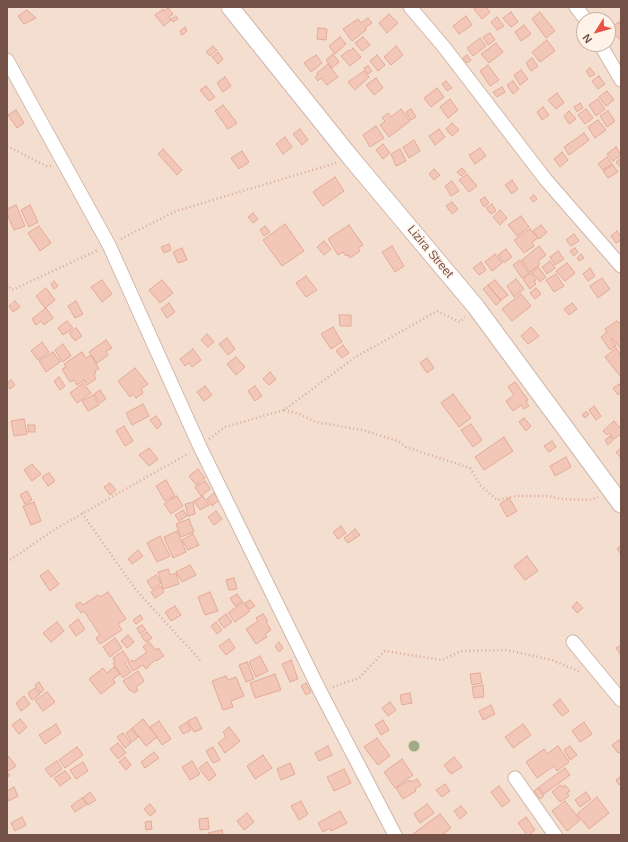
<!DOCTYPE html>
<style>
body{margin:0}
#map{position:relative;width:628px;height:842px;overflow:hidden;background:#fdeee1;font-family:Helvetica,sans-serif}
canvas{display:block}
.frame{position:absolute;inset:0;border:8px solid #745147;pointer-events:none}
.north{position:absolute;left:576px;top:12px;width:40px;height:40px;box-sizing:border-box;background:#fff2e8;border:1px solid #c7b2a8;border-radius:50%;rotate:233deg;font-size:11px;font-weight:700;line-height:16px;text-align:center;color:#745147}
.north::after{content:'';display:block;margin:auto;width:14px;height:18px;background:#ea5043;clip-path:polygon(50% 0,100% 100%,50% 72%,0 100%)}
</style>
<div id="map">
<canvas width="628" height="842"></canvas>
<div class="frame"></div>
<div class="north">N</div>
</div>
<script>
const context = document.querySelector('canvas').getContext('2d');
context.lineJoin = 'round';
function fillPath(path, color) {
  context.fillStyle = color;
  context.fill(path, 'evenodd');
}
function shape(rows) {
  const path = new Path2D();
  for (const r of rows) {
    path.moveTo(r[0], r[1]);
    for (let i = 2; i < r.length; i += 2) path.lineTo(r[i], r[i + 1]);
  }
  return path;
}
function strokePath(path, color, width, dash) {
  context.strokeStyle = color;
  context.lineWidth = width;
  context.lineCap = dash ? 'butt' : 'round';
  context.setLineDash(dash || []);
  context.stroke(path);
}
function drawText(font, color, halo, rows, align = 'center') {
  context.font = font + ' Helvetica,sans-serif';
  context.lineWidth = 3;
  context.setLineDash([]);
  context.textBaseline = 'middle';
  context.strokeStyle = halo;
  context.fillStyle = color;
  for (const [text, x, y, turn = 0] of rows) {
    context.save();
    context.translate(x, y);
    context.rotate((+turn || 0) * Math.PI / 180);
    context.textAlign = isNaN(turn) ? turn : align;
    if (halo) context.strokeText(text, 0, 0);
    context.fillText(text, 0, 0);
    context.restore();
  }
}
const residential = shape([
 [7,7,621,7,621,835,7,835],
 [584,20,608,20,608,44,584,44]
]);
const building = shape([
 [476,7,486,7,490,12,482,19,474,9,476,7],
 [168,8,173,14,169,17,171,20,164,26,155,15,163,9,164,11,168,8],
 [27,10,36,18,24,24,18,16,27,10],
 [511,12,518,22,511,27,503,18,511,12],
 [540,12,555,31,546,38,532,19,540,12],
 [389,14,398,23,387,33,379,23,389,14],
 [176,16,178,19,173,22,171,19,176,16],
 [466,16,472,25,459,34,453,26,466,16],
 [497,17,504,26,497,30,491,22,497,17],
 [368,18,372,23,365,28,366,30,352,41,343,29,358,19,361,23,368,18],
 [619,22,621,25,621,38,619,39,610,28,619,22],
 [524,25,531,34,521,41,515,32,524,25],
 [185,27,187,31,182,35,180,31,185,27],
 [318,28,327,29,326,40,317,39,318,28],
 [490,33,495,40,488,45,483,37,490,33],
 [340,37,346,44,335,54,329,46,340,37],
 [363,37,370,45,362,51,355,43,363,37],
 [480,38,486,46,473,56,467,48,480,38],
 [547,40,555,51,540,62,532,52,547,40],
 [496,43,503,52,489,63,481,54,496,43],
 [213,46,217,50,210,56,206,52,213,46],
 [396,46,403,55,391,65,384,57,396,46],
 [353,48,361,57,350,66,341,56,349,50,350,51,353,48],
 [218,52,223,59,218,64,212,57,218,52],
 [333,54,339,62,332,68,326,60,333,54],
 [316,55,322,63,311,72,304,63,316,55],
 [377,55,385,65,378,71,370,61,377,55],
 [467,55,471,60,467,63,463,58,467,55],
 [532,58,538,66,531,71,526,63,532,58],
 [328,64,338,77,327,85,321,78,318,81,315,77,318,74,317,73,328,64],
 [488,65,499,80,490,86,480,71,488,65],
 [368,66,372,71,368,74,364,68,368,66],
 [590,68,595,74,590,77,586,71,590,68],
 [521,70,528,79,520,85,514,75,521,70],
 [364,71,369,77,355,90,348,82,364,71],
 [599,76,605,84,598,89,592,81,599,76],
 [225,77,231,86,223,92,217,83,225,77],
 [376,78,383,88,374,95,366,85,376,78],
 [446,81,452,88,447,91,442,84,446,81],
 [513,81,519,89,513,94,507,85,513,81],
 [206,86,215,97,209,101,200,90,206,86],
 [502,87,505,92,497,97,493,92,502,87],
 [437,88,444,97,431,107,424,98,437,88],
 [607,91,614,100,606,106,599,97,607,91],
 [557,93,564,103,556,109,548,100,557,93],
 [450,99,458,110,448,118,440,107,450,99],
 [598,99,605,109,596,116,589,105,598,99],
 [580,103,583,108,577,112,574,107,580,103],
 [223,105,237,123,228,129,215,111,223,105],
 [543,107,549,115,542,120,537,112,543,107],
 [401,109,410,121,389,137,380,125,385,121,382,118,388,113,391,117,401,109],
 [411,109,416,117,411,120,406,112,411,109],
 [586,109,593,118,585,124,578,115,586,109],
 [16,110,24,123,17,128,8,115,16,110],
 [569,111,576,119,569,124,564,116,569,111],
 [608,111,615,121,607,127,600,116,608,111],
 [598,120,606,130,595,138,588,127,598,120],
 [452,123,459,130,452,136,446,129,452,123],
 [376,126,384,138,370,147,363,135,376,126],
 [300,129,308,140,302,145,293,134,300,129],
 [439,129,445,137,435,145,429,136,439,129],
 [584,133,589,140,569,155,564,147,584,133],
 [285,137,292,147,283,154,276,144,285,137],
 [414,140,420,151,409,158,403,147,414,140],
 [383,144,390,153,383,159,376,150,383,144],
 [616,147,621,155,613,161,607,154,616,147],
 [480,148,486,156,475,164,469,155,480,148],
 [163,149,182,170,177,175,158,154,163,149],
 [400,149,406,161,396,166,391,154,400,149],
 [242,151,249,162,239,169,231,158,242,151],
 [562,152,568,160,560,167,554,159,562,152],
 [607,157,612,164,603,170,598,164,607,157],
 [621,158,621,168,616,162,621,158],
 [613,165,618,172,608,178,603,171,613,165],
 [462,168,466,172,461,176,457,172,462,168],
 [434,169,440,175,434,180,429,174,434,169],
 [467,174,477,186,469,192,459,180,467,174],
 [335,177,344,191,323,206,313,192,335,177],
 [512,180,518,189,512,194,505,185,512,180],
 [452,181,459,191,451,196,445,186,452,181],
 [534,195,537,199,533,202,530,198,534,195],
 [485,197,489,203,484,207,480,200,485,197],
 [452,202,458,209,452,214,446,206,452,202],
 [492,204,496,211,491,214,486,208,492,204],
 [16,205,25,226,14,230,7,214,7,209,16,205],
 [30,205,38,222,29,227,21,210,30,205],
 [500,210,507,218,500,225,493,217,500,210],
 [253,213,258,219,253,223,248,217,253,213],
 [521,216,529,227,517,236,508,225,521,216],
 [285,224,304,251,282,266,263,240,285,224],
 [349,225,363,245,358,248,360,251,350,258,348,255,346,256,343,252,338,255,328,239,349,225],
 [541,225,547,232,539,239,533,231,541,225],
 [39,226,51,243,40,251,28,233,39,226],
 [265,226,270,232,264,236,260,230,265,226],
 [530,229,538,238,532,242,534,246,524,253,514,240,530,229],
 [617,231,621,237,621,240,616,243,611,236,617,231],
 [574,234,579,241,571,246,566,240,574,234],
 [324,241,331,249,324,255,317,247,324,241],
 [169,244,171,250,164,253,161,247,169,244],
 [392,246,404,266,395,272,382,252,392,246],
 [539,246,546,255,538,261,540,264,530,272,522,260,539,246],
 [182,248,187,260,178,263,173,252,182,248],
 [575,248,578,252,574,256,570,251,575,248],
 [506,249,512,257,504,263,498,255,506,249],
 [558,251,564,259,555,265,550,257,558,251],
 [495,254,502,263,492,271,485,262,495,254],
 [581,254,584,258,579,261,577,258,581,254],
 [520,260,529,273,522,278,513,265,520,260],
 [550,261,555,268,547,274,542,267,550,261],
 [481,262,486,270,479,275,473,268,481,262],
 [567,263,575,273,565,281,556,271,567,263],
 [538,267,546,277,540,282,532,272,538,267],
 [590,268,595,276,588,281,583,274,590,268],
 [531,273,536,280,534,281,536,284,530,289,523,279,531,273],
 [556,274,564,286,554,292,546,280,556,274],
 [306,276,317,290,306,297,296,283,306,276],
 [602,278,610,289,598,298,590,286,602,278],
 [516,279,524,289,514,297,507,286,516,279],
 [102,280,112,294,102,302,91,287,102,280],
 [162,280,173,293,160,303,149,290,162,280],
 [495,280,508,295,501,300,488,285,495,280],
 [54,281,58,286,54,289,51,284,54,281],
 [488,285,501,301,496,305,483,289,488,285],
 [46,288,55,300,45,308,36,296,46,288],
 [536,288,541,294,535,299,530,293,536,288],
 [521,294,531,306,512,321,502,309,521,294],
 [15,301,20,307,13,312,9,306,15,301],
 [76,301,83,314,75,318,68,306,76,301],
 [169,303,175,312,167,318,161,309,169,303],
 [572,303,577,309,569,315,564,309,572,303],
 [46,308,53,318,44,325,41,321,36,325,32,319,46,308],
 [339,315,351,315,351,326,340,326,339,315],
 [67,321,73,328,63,335,58,328,67,321],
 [617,321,619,323,621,321,621,347,620,348,612,338,611,339,616,346,610,350,601,337,607,332,605,329,617,321],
 [333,327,342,342,331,349,321,334,333,327],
 [531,327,539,336,528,344,521,336,531,327],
 [76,328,82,336,75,341,69,333,76,328],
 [207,334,214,342,208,347,201,340,207,334],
 [227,338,235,349,228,355,219,344,227,338],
 [106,340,112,348,106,351,108,355,97,363,89,352,106,340],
 [42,342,49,352,38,360,31,351,42,342],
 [63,344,71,356,62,362,55,350,63,344],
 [343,345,349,353,342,358,336,351,343,345],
 [616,348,621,355,621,375,620,376,605,357,616,348],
 [193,349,201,360,192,367,189,363,185,366,180,359,193,349],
 [53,352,60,362,46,372,39,361,53,352],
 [82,352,86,358,91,355,99,369,94,371,96,373,94,375,96,379,87,385,84,380,77,385,74,380,70,382,62,369,66,367,64,364,82,352],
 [236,357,245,367,236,375,227,364,236,357],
 [427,358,434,368,427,373,420,363,427,358],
 [135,368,148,384,141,389,143,393,136,398,133,394,130,397,118,381,135,368],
 [270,372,276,379,269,385,263,379,270,372],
 [59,377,65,386,60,390,54,381,59,377],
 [11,380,15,385,10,389,7,386,7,383,11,380],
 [515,382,528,400,526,402,529,406,524,409,521,405,513,411,506,401,514,395,508,387,515,382],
 [83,383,91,393,77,403,70,393,83,383],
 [619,384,621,387,621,392,618,395,613,388,619,384],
 [205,386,212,395,204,401,197,392,205,386],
 [255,386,262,396,255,401,248,391,255,386],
 [100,390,106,399,100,403,94,394,100,390],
 [453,394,471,418,459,427,441,403,453,394],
 [93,395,99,405,88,411,82,401,93,395],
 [143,404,149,416,132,425,126,413,143,404],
 [594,406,601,416,596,420,589,410,594,406],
 [586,412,589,414,585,418,582,415,586,412],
 [156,416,162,424,157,429,150,420,156,416],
 [524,418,531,426,526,431,519,422,524,418],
 [24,419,27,434,14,436,11,421,24,419],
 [614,421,620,428,621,427,621,434,614,439,609,433,607,435,603,431,614,421],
 [471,424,482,440,473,447,461,430,471,424],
 [28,425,35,425,35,432,28,432,28,425],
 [124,426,133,441,125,446,116,431,124,426],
 [610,436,613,440,608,445,605,440,610,436],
 [504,437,513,451,484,470,475,457,504,437],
 [552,441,556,447,549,452,544,446,552,441],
 [149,448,158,459,149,466,139,455,149,448],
 [621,448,621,458,616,452,621,448],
 [566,457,571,467,555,476,550,466,566,457],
 [32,464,41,474,32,481,24,470,32,464],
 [198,469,205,478,196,485,189,476,198,469],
 [49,473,55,481,48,486,42,477,49,473],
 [166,480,175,496,165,501,156,486,166,480],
 [205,481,210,489,201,496,195,487,205,481],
 [110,483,116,490,110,495,104,487,110,483],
 [27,491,32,500,25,504,20,495,27,491],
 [214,493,219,500,212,506,207,499,214,493],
 [177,496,183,506,171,514,164,504,177,496],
 [203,496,209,505,200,510,194,501,203,496],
 [509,498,517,511,507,517,500,504,509,498],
 [34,502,41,521,31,525,23,506,34,502],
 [193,502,195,514,188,516,185,504,193,502],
 [183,510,187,516,179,521,175,515,183,510],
 [216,511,222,519,214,525,208,517,216,511],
 [189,519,194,532,181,537,176,524,189,519],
 [341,526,346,533,338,539,333,532,341,526],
 [355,529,360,535,348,543,344,538,355,529],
 [177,531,186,552,173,558,164,537,177,531],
 [193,534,199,545,188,550,182,540,193,534],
 [160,536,170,556,157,562,147,543,160,536],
 [621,545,621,554,617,549,621,545],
 [138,550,143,556,132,564,128,559,138,550],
 [527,556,538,571,525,580,514,566,527,556],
 [190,565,196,575,182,582,176,572,190,565],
 [168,569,170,575,176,573,179,584,163,589,158,572,168,569],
 [48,570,59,584,50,591,40,576,48,570],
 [156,575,161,583,152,589,147,581,156,575],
 [234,578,237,589,229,590,226,580,234,578],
 [160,586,164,592,155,598,151,592,160,586],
 [108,592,126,619,118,624,122,630,100,644,96,638,100,635,84,611,81,613,75,605,80,602,83,605,98,595,100,597,108,592],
 [210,592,218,611,205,615,198,597,210,592],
 [237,594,242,601,235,606,230,598,237,594],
 [250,600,255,606,250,609,245,603,250,600],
 [243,602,250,611,235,622,228,613,243,602],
 [577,602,583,608,577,613,572,607,577,602],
 [175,606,181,615,171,621,165,612,175,606],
 [226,614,232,622,224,628,218,620,226,614],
 [263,614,268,621,266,622,271,630,265,634,267,637,256,644,246,629,258,621,256,618,263,614],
 [140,615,143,619,136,624,133,620,140,615],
 [78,619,85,629,76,636,69,626,78,619],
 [57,622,64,631,51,642,43,633,57,622],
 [216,622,222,630,217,634,211,626,216,622],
 [142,625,146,630,140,634,137,628,142,625],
 [147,632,152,638,146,642,141,636,147,632],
 [128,635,134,642,127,648,121,641,128,635],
 [115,638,122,648,110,657,103,647,115,638],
 [229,639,235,648,226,655,219,646,229,639],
 [149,642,156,650,158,648,164,656,156,661,155,660,146,669,143,665,133,671,128,663,132,660,133,662,147,652,143,647,149,642],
 [279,642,283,648,279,652,275,646,279,642],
 [621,645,621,655,616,648,621,645],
 [123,651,129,660,125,663,131,672,123,678,113,663,115,662,113,658,123,651],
 [260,656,268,671,256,677,249,662,260,656],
 [291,660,298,679,290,682,282,664,291,660],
 [247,662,254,679,246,682,239,665,247,662],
 [114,667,120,674,113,679,115,683,101,694,89,679,103,668,107,673,114,667],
 [138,671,144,681,136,687,138,690,134,693,131,690,130,691,123,681,138,671],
 [480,673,482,683,472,685,470,674,480,673],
 [275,674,281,690,255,698,250,683,275,674],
 [226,676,228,680,236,677,244,696,231,701,233,707,223,710,212,681,226,676],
 [39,682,44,690,41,693,35,685,39,682],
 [306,683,311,692,306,695,301,686,306,683],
 [483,685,484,697,474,698,472,687,483,685],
 [35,688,40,694,32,700,28,693,35,688],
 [47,692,55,702,43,711,35,700,47,692],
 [410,693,412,703,402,705,400,695,410,693],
 [24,696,30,704,21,711,16,703,24,696],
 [560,699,569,711,562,716,553,705,560,699],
 [390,702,396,710,388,716,382,708,390,702],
 [491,705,495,714,483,720,479,711,491,705],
 [196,717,202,729,194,732,188,721,196,717],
 [20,719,27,727,19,734,12,725,20,719],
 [143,719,157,737,146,746,132,728,143,719],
 [383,720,389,730,381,735,375,725,383,720],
 [159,721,171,739,162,745,150,727,159,721],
 [187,722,191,730,183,734,179,727,187,722],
 [584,722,592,734,580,742,572,731,584,722],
 [56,724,61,733,45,744,39,735,56,724],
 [523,724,531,735,513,748,505,737,523,724],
 [229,727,240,741,225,753,218,743,226,737,223,732,229,727],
 [131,729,138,737,132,742,126,733,131,729],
 [123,733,131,743,125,748,117,737,123,733],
 [377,738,390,756,378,765,364,747,377,738],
 [619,740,621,743,621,752,618,753,612,745,619,740],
 [118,743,126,753,118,759,110,749,118,743],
 [328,746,332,755,319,761,315,753,328,746],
 [558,746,569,762,557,771,554,766,537,778,526,762,544,749,547,754,558,746],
 [570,746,577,755,570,760,564,750,570,746],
 [77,747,83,755,65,768,59,760,77,747],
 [213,747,220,760,213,763,206,751,213,747],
 [154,752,159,758,145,768,141,762,154,752],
 [263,755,272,768,255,779,247,766,263,755],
 [9,757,16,766,7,772,10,775,7,778,7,759,9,757],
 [125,757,131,765,126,770,119,762,125,757],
 [454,757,462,767,451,774,444,765,454,757],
 [402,759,413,775,395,788,384,772,402,759],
 [57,761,62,769,51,777,45,769,57,761],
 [192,761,200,774,190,780,182,767,192,761],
 [83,762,88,771,76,779,70,770,83,762],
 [207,762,216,775,209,781,199,768,207,762],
 [290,763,295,774,281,780,277,769,290,763],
 [565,768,570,775,544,794,539,787,565,768],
 [344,769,351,783,334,791,327,777,344,769],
 [65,771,71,778,60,786,54,778,65,771],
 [621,776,621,784,619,785,616,780,621,776],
 [417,779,421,785,415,789,416,791,403,799,396,788,410,780,411,782,417,779],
 [445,784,450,791,442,797,436,790,445,784],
 [560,785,562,787,565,785,570,791,567,793,569,796,560,802,552,792,560,785],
 [499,786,510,801,502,807,491,792,499,786],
 [14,787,18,796,9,801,7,796,7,791,14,787],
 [538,788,544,796,540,799,534,791,538,788],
 [90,792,96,800,88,805,83,798,90,792],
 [586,792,591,799,580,807,575,800,586,792],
 [597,797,609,813,589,829,577,814,597,797],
 [82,798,87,804,75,812,71,806,82,798],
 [301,801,308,814,299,820,291,806,301,801],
 [565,801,580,820,567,831,552,811,565,801],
 [150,804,156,811,150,816,144,809,150,804],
 [427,804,434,813,420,823,414,814,427,804],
 [461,806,467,813,460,819,454,811,461,806],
 [340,811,347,823,331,831,330,828,323,832,318,823,340,811],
 [247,813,254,822,244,830,237,821,247,813],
 [440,814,451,828,442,835,414,835,413,834,440,814],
 [22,817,26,825,15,831,11,823,22,817],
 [526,817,535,830,529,835,527,835,518,823,526,817],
 [208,818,209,829,200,830,199,819,208,818],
 [151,821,152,829,146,830,145,822,151,821],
 [222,830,223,835,209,835,208,833,222,830]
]);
const path = shape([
 [7,146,46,166,51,166],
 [121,239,176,211,336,163],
 [7,284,12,290,98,250],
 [284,410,299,414,316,422,362,430,398,441,406,447,470,468,480,485,497,500,517,496,548,496,562,499,589,500,598,497],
 [209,439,225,427,284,410,354,358,437,311,460,322,465,317],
 [82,513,136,590,200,660],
 [7,562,57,528,189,453],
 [333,687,359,678,385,651,442,660,461,651,507,650,552,660,580,672]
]);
const minor = shape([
 [410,7,444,47,546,180,621,266],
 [576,7,586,20],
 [600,44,621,80],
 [7,60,109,245,200,447,320,691,395,835],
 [573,642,621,700],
 [515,778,555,835]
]);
const tertiary = shape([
 [230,7,351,158,476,307,621,504]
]);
const trees = [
 [414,746]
];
const streetNames = [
 ["Lizira Street",430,252,50]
];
fillPath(residential, '#f4decf');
fillPath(building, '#f2c7b8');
strokePath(building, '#e5aa98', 1);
strokePath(minor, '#d0b6ab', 15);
strokePath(tertiary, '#d0b6ab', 19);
strokePath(path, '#d7aa9c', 2.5, [1, 3]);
strokePath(minor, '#fff', 13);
strokePath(tertiary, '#fff', 17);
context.fillStyle = '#a1ab86';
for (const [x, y] of trees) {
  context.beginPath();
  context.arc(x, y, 5.5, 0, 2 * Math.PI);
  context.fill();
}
drawText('12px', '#745147', '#fff2e8', streetNames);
</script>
